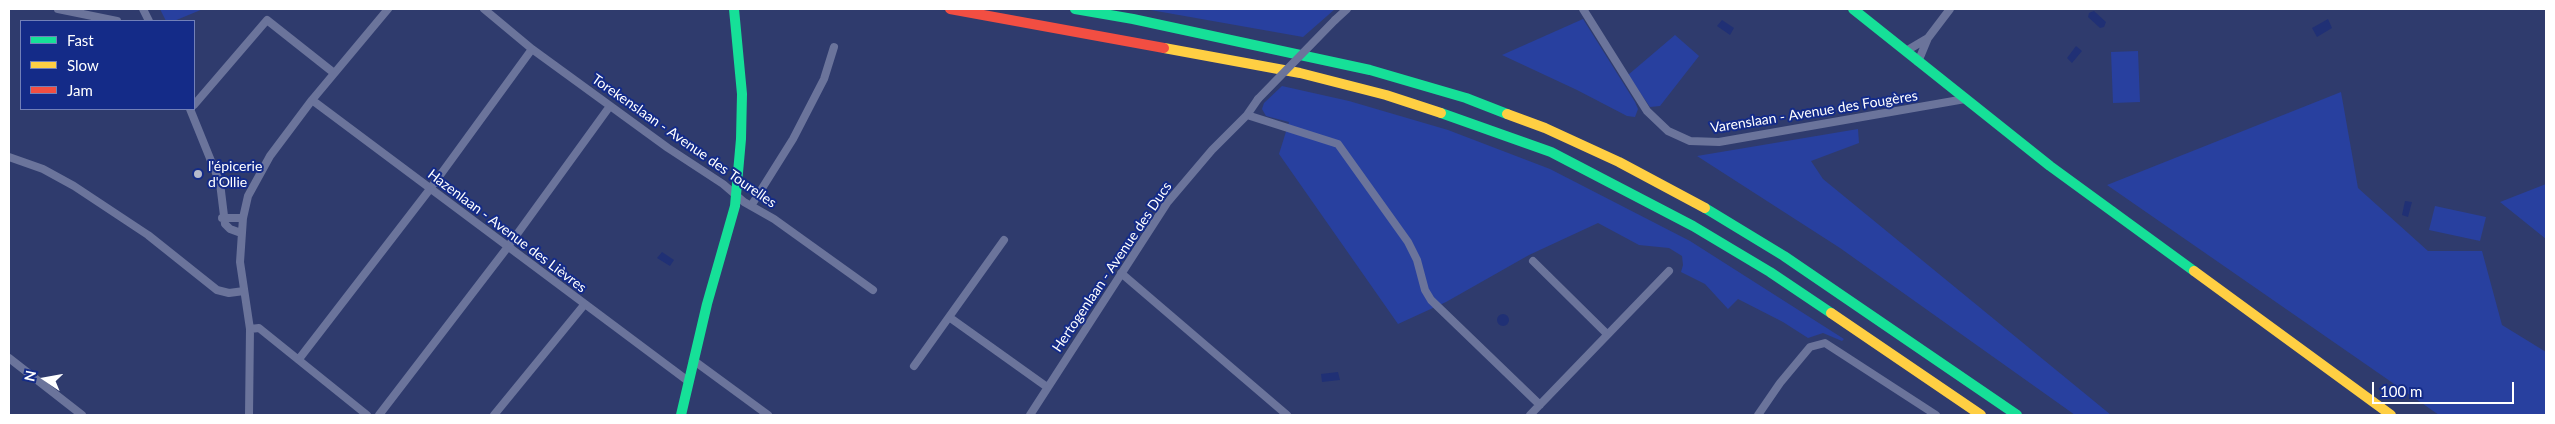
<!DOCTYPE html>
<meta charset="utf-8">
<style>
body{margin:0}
#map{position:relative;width:2555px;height:424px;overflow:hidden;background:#2f3b6d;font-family:Lato,sans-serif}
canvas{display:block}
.frame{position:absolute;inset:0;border:10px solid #fff;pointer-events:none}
.legend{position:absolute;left:20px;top:20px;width:175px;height:90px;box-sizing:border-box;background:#142b88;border:1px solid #7280b8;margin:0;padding:6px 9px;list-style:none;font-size:15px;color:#fff}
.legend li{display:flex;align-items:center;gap:10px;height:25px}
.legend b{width:25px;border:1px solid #7280b8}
.north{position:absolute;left:20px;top:354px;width:50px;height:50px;-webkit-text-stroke:4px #142b88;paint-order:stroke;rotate:282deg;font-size:14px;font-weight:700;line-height:20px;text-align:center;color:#fff}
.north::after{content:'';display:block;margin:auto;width:18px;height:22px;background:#fff;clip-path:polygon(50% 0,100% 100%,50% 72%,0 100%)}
.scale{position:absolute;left:2372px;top:382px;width:142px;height:22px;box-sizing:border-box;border:2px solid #fff;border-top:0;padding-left:6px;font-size:15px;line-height:18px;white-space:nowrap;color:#fff;-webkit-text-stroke:4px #142b88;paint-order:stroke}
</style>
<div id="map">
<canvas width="2555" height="424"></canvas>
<div class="frame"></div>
<ul class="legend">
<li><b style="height:6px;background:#16e098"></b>Fast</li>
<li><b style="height:6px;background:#ffcf43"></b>Slow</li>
<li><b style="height:6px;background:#f24e42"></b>Jam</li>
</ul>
<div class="north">N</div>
<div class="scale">100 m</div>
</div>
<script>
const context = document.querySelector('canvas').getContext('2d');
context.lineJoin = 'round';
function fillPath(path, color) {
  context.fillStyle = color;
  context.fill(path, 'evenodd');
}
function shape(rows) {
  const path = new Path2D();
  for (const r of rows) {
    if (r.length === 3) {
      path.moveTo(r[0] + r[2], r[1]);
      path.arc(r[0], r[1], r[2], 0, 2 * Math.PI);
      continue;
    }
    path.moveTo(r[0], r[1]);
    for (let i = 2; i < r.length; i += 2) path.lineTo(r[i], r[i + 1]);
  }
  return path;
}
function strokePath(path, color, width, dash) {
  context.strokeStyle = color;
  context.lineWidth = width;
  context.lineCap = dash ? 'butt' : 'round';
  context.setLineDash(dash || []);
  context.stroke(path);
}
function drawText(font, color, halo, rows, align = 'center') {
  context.font = font + ' Lato,sans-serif';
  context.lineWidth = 4;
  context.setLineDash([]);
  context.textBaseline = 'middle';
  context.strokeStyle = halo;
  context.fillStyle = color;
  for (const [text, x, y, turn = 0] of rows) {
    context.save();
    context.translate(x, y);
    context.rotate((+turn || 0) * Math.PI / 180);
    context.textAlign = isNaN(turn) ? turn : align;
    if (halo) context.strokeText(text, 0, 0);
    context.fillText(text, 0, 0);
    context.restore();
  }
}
const green = shape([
 [160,9,203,9,174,21,166,21],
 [1145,9,1335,9,1303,37],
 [1583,19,1635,102,1638,109,1635,117,1627,116,1577,90,1502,55],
 [1675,35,1699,56,1660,106,1650,107,1628,75],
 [2138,51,2140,102,2113,103,2111,52],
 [1282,86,1349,101,1448,130,1550,169,1690,241,1844,339,1842,341,1823,333,1808,338,1783,322,1738,299,1728,309,1705,284,1681,272,1683,265,1682,256,1669,248,1639,245,1598,223,1529,255,1446,302,1398,324,1279,154,1289,122,1266,116,1262,109,1264,103],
 [2341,92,2358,188,2428,251,2482,251,2502,325,2546,352,2546,415,2439,415,2107,185],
 [1858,129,1859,143,1811,161,1823,179,2111,415,2075,415,1840,248,1697,156],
 [2546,184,2546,239,2500,202],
 [2435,206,2486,217,2480,241,2429,230]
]);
const water = shape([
 [2094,11,2106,22,2104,27,2100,28,2088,17,2089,13],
 [2328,19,2332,28,2317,37,2312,28],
 [1722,20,1734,28,1730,35,1717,26],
 [2076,46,2082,51,2072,63,2067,58],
 [2405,201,2412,202,2408,217,2402,215],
 [662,252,674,260,670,266,657,258],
 [1503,320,6],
 [1338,372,1340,380,1322,382,1321,374]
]);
const street = shape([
 [58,9,117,21],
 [143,9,149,21],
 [484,9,532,49,668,148,723,184,744,202,774,219,873,290],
 [1583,9,1647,111,1668,131,1690,141,1719,142,1965,99],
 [1335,20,1347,9],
 [1906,51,1928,38],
 [1918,62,1928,38,1950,9],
 [312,100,688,381],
 [194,105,267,20,334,73],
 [190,109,220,183,225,224,230,229,241,233],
 [1247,115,1338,144,1408,242,1417,260,1425,290,1431,300,1540,405],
 [9,157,43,169,74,186,148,235,217,290,229,293,244,291],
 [751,206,793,139,824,79,834,47],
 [222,218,243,218],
 [1533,261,1607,334],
 [1121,273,1287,415],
 [949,317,1047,387],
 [250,329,259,328,367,415],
 [9,358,82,415],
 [299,359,430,189,532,49],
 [693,360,768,415],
 [914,366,1004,240],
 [249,415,250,329,240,262,243,218,248,196,270,156,312,100,388,9],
 [379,415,507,248,610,106],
 [494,415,584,305],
 [1030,415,1167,203,1212,150,1247,115,1258,99],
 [1530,415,1669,271],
 [1758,415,1780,383,1810,347,1825,343,1936,415]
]);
const fast = shape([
 [1075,9,1133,19,1370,70,1466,98,1507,114],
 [1853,9,2050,166,2194,271],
 [1441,113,1551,152,1693,226,1770,272,1831,313],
 [1705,208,1784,256,2017,415],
 [681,415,707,304,735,206,741,139,742,94,734,9]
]);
const slow = shape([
 [1164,48,1300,73,1386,95,1441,113],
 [1507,114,1545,128,1619,162,1705,208],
 [2194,271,2391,415],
 [1831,313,1981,415]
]);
const jam = shape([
 [950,9,1164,48]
]);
const streetBridge = shape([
 [1258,99,1335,20]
]);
const markers = [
 [198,174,5,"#b6bacc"]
];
const streetNames = [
 ["Varenslaan - Avenue des Fougères",1814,112,-9],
 ["Torekenslaan - Avenue des Tourelles",684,141,35],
 ["Hazenlaan - Avenue des Lièvres",507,231,37],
 ["Hertogenlaan - Avenue des Ducs",1112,267,-56]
];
const poiNames = [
 ["l'épicerie",208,166],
 ["d'Ollie",208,182]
];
fillPath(green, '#28409f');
fillPath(water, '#203075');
strokePath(street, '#6b749b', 8);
strokePath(fast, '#16e098', 10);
strokePath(slow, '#ffcf43', 10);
strokePath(jam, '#f24e42', 10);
strokePath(streetBridge, '#6b749b', 8);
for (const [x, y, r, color] of markers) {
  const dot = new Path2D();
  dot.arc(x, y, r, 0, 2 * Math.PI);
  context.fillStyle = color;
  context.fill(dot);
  strokePath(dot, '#142b88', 2);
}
drawText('14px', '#fff', '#142b88', streetNames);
drawText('14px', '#fff', '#142b88', poiNames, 'left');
</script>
